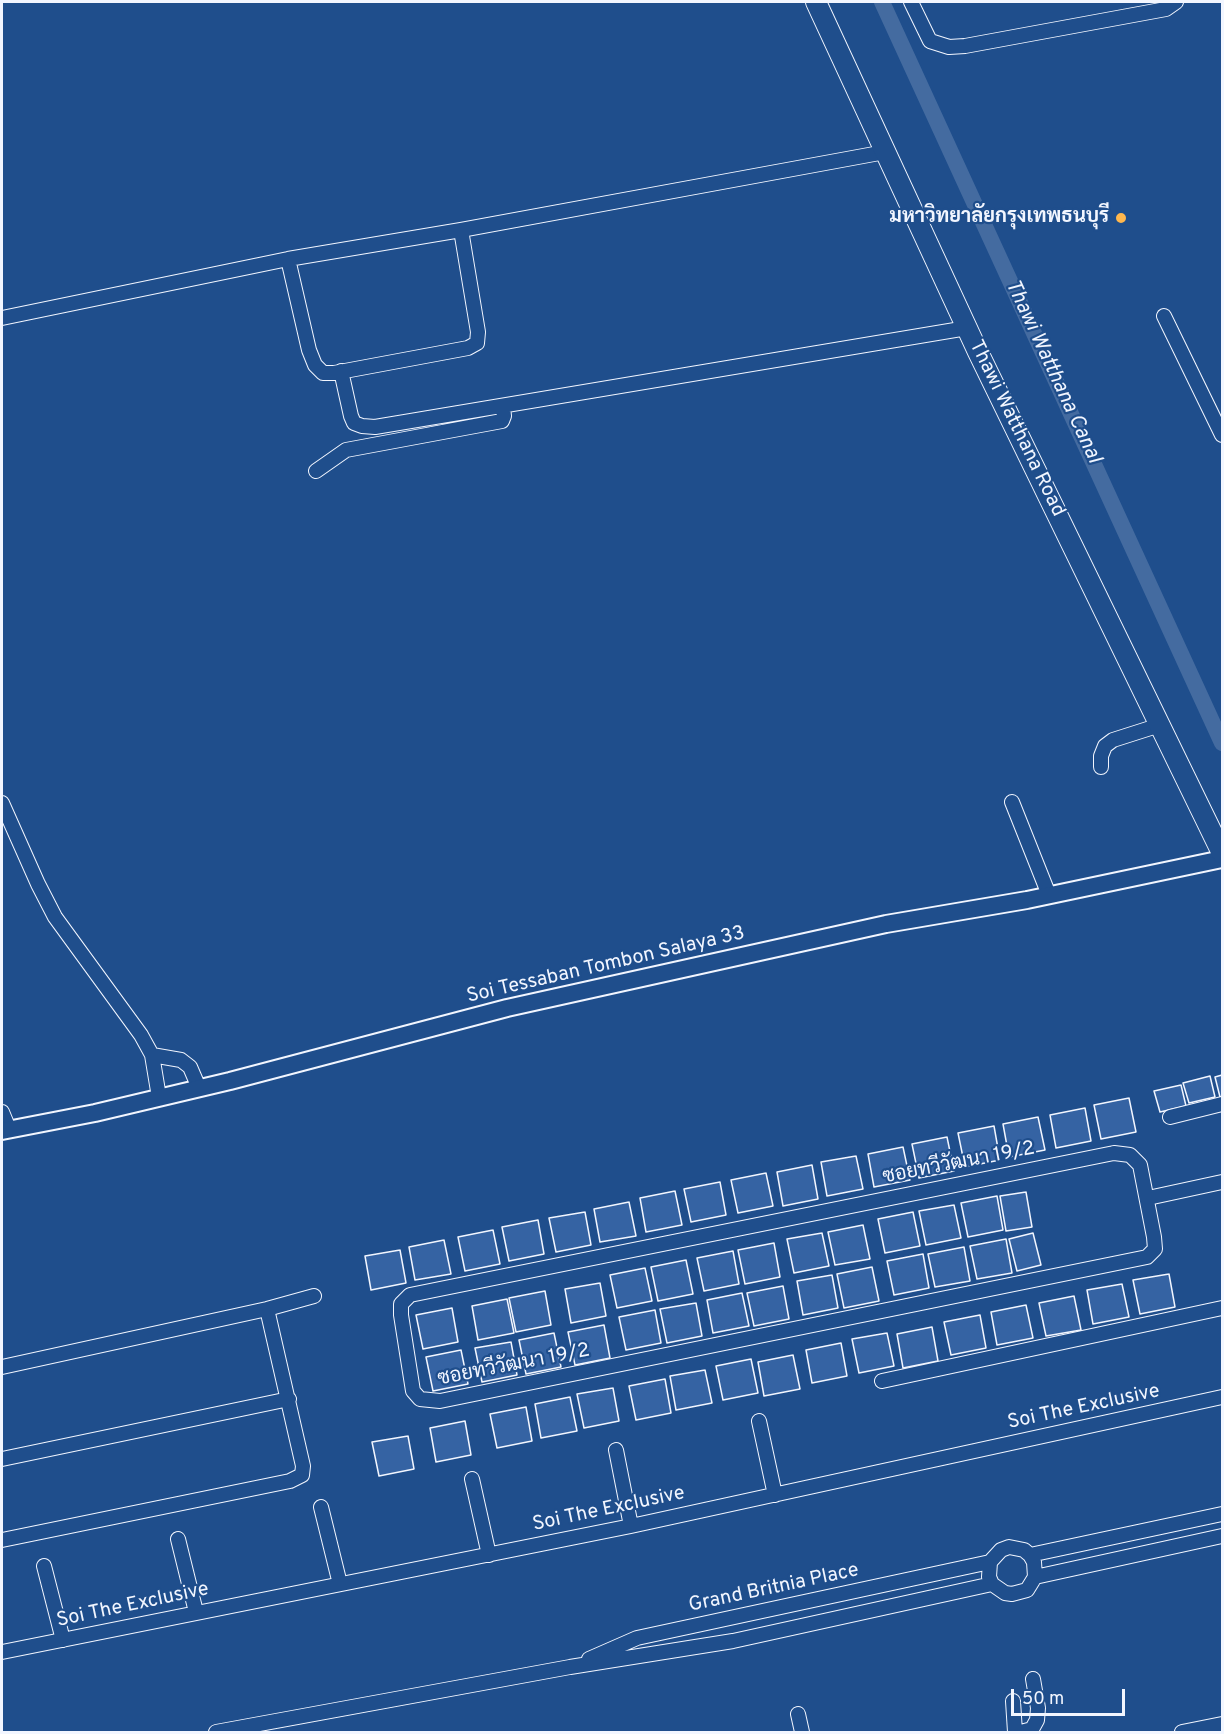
<!DOCTYPE html>
<meta charset="utf-8">
<style>
body{margin:0}
#map{position:relative;width:1224px;height:1734px;overflow:hidden;background:#1f4e8c;font-family:Overpass,sans-serif}
canvas{display:block}
.frame{position:absolute;inset:0;border:3px solid #f2f6ff;pointer-events:none}
.scale{position:absolute;left:1011px;top:1689px;width:114px;height:27px;box-sizing:border-box;border:3px solid #f2f6ff;border-top:0;padding-left:8px;font-size:18px;line-height:21px;white-space:nowrap;color:#f2f6ff;-webkit-text-stroke:4px #1f4e8c;paint-order:stroke}
</style>
<div id="map">
<canvas width="1224" height="1734"></canvas>
<div class="frame"></div>
<div class="scale">50 m</div>
</div>
<script>
const context = document.querySelector('canvas').getContext('2d');
context.lineJoin = 'round';
function shape(rows) {
  const path = new Path2D();
  for (const r of rows) {
    path.moveTo(r[0], r[1]);
    for (let i = 2; i < r.length; i += 2) path.lineTo(r[i], r[i + 1]);
  }
  return path;
}
function strokePath(path, color, width, dash) {
  context.strokeStyle = color;
  context.lineWidth = width;
  context.lineCap = dash ? 'butt' : 'round';
  context.setLineDash(dash || []);
  context.stroke(path);
}
function fillPath(path, color) {
  context.fillStyle = color;
  context.fill(path, 'evenodd');
}
function drawText(font, color, halo, rows, align = 'center') {
  context.font = font + ' Overpass,Sarabun,sans-serif';
  context.lineWidth = 4.5;
  context.setLineDash([]);
  context.textBaseline = 'middle';
  context.strokeStyle = halo;
  context.fillStyle = color;
  for (const [text, x, y, turn = 0] of rows) {
    context.save();
    context.translate(x, y);
    context.rotate((+turn || 0) * Math.PI / 180);
    context.textAlign = isNaN(turn) ? turn : align;
    if (halo) context.strokeText(text, 0, 0);
    context.fillText(text, 0, 0);
    context.restore();
  }
}
const canal = shape([
 [882,2,1222,743]
]);
const building = shape([
 [1222,1075,1222,1097,1220,1097,1215,1077,1222,1075],
 [1210,1076,1215,1097,1189,1103,1183,1083,1210,1076],
 [1181,1085,1186,1106,1160,1112,1154,1091,1181,1085],
 [1129,1098,1136,1132,1101,1139,1094,1105,1129,1098],
 [1085,1108,1091,1141,1056,1148,1050,1115,1085,1108],
 [1038,1117,1045,1150,1009,1157,1003,1124,1038,1117],
 [994,1126,1000,1160,965,1167,958,1133,994,1126],
 [947,1137,954,1171,919,1178,912,1144,947,1137],
 [903,1147,910,1180,874,1187,868,1154,903,1147],
 [856,1156,863,1189,827,1196,821,1162,856,1156],
 [812,1165,818,1199,783,1206,777,1172,812,1165],
 [766,1173,773,1206,738,1213,731,1180,766,1173],
 [720,1182,726,1215,691,1222,684,1189,720,1182],
 [675,1191,682,1225,646,1232,640,1198,675,1191],
 [1026,1192,1032,1227,1006,1231,1000,1196,1026,1192],
 [997,1196,1003,1230,968,1237,961,1203,997,1196],
 [629,1202,636,1236,600,1242,594,1209,629,1202],
 [954,1205,961,1238,926,1245,919,1211,954,1205],
 [585,1212,591,1245,556,1252,549,1218,585,1212],
 [913,1212,920,1246,885,1253,878,1219,913,1212],
 [538,1220,544,1254,509,1261,502,1227,538,1220],
 [863,1225,870,1259,835,1265,828,1232,863,1225],
 [493,1230,500,1264,465,1271,458,1237,493,1230],
 [822,1233,829,1266,794,1273,787,1239,822,1233],
 [1033,1233,1041,1265,1017,1271,1009,1239,1033,1233],
 [1006,1239,1012,1273,977,1279,970,1246,1006,1239],
 [444,1240,451,1274,415,1280,409,1247,444,1240],
 [774,1243,780,1277,745,1284,738,1250,774,1243],
 [964,1247,970,1281,935,1287,928,1254,964,1247],
 [400,1250,406,1283,371,1290,365,1256,400,1250],
 [733,1251,739,1284,704,1291,697,1258,733,1251],
 [923,1254,929,1288,894,1295,887,1261,923,1254],
 [686,1260,693,1294,658,1301,651,1267,686,1260],
 [872,1267,879,1301,844,1308,837,1274,872,1267],
 [645,1268,652,1301,617,1308,610,1275,645,1268],
 [1169,1274,1175,1307,1140,1314,1133,1280,1169,1274],
 [832,1275,838,1308,803,1315,797,1281,832,1275],
 [600,1283,606,1316,571,1323,565,1289,600,1283],
 [1122,1284,1129,1317,1093,1324,1087,1290,1122,1284],
 [783,1286,789,1319,754,1326,747,1293,783,1286],
 [545,1291,551,1325,516,1332,509,1298,545,1291],
 [742,1293,749,1326,713,1333,707,1300,742,1293],
 [1074,1296,1081,1330,1046,1336,1039,1303,1074,1296],
 [507,1299,514,1333,478,1340,472,1306,507,1299],
 [696,1303,702,1336,667,1343,660,1309,696,1303],
 [1026,1305,1033,1338,997,1345,991,1312,1026,1305],
 [452,1308,458,1342,423,1349,416,1315,452,1308],
 [655,1310,661,1343,626,1350,619,1317,655,1310],
 [980,1315,986,1348,951,1355,944,1322,980,1315],
 [604,1325,610,1358,575,1365,568,1332,604,1325],
 [932,1327,938,1361,903,1368,897,1334,932,1327],
 [554,1333,561,1367,526,1374,519,1340,554,1333],
 [887,1333,894,1366,859,1373,852,1339,887,1333],
 [511,1342,517,1375,482,1382,475,1348,511,1342],
 [841,1343,847,1376,812,1383,806,1350,841,1343],
 [461,1350,468,1384,433,1391,426,1357,461,1350],
 [793,1355,800,1389,764,1396,758,1362,793,1355],
 [751,1359,758,1393,723,1400,716,1366,751,1359],
 [705,1370,712,1403,676,1410,670,1376,705,1370],
 [665,1379,671,1413,636,1420,629,1386,665,1379],
 [613,1388,619,1421,584,1428,577,1394,613,1388],
 [570,1397,577,1431,541,1438,535,1404,570,1397],
 [526,1407,532,1441,497,1448,490,1414,526,1407],
 [465,1421,471,1455,436,1462,430,1428,465,1421],
 [408,1436,414,1469,379,1476,372,1442,408,1436]
]);
const minor = shape([
 [911,2,930,41,949,47,965,46,1166,9,1176,2],
 [288,259,309,350,315,365,323,373,334,373,468,348,477,343,478,332,461,230],
 [1164,316,1222,435],
 [2,318,288,259,461,230,885,152],
 [341,371,351,416,354,423,362,426,375,427,967,328],
 [316,471,346,450,502,421,504,416,503,406],
 [1101,767,1101,756,1105,746,1113,740,1160,725],
 [1012,802,1049,895],
 [2,803,38,884,55,917,141,1035,152,1055,159,1097],
 [152,1055,181,1060,190,1067,199,1088],
 [2,1112,9,1129],
 [1170,1117,1222,1104],
 [1114,1153,1130,1155,1140,1165,1154,1237,1155,1249,1147,1257,440,1401,420,1399,413,1391,401,1315,401,1304,410,1295,1114,1153],
 [1148,1198,1222,1182],
 [2,1367,267,1309,314,1296],
 [882,1381,1222,1308],
 [759,1421,775,1495],
 [616,1450,631,1526],
 [2,1459,289,1399],
 [472,1479,489,1555],
 [321,1507,340,1584],
 [178,1539,196,1612],
 [2,1540,290,1481,302,1475,303,1466,267,1309],
 [1030,1555,1222,1514],
 [44,1566,63,1640],
 [1035,1577,1034,1562,1030,1555,1024,1550,1009,1547,1001,1550,990,1562,989,1577,992,1584,1005,1593,1012,1594,1027,1590,1035,1577,1222,1536],
 [2,1652,631,1526,1222,1397],
 [589,1659,637,1638,990,1562],
 [1013,1701,1015,1732],
 [798,1714,802,1732],
 [216,1732,570,1667,733,1641,992,1584],
 [1021,1732,1032,1729,1037,1720,1038,1708,1033,1679],
 [1182,1732,1222,1724]
]);
const tertiary = shape([
 [2,1131,95,1113,230,1081,507,1008,886,924,1027,900,1222,859]
]);
const secondary = shape([
 [816,2,978,352,1222,853]
]);
const markers = [
 [1121,218,6,"#ffb74d"]
];
const poiNames = [
 ["มหาวิทยาลัยกรุงเทพธนบุรี",1109,218]
];
const streetNames = [
 ["Thawi Watthana Road",1016,429,64],
 ["Soi Tessaban Tombon Salaya 33",606,966,-13],
 ["ซอยทวีวัฒนา 19/2",959,1164,-11],
 ["ซอยทวีวัฒนา 19/2",514,1366,-11],
 ["Soi The Exclusive",1084,1408,-12],
 ["Soi The Exclusive",609,1510,-12],
 ["Grand Britnia Place",774,1589,-12],
 ["Soi The Exclusive",133,1606,-12]
];
const waterNames = [
 ["Thawi Watthana Canal",1052,372,65]
];
strokePath(canal, '#446ba0', 16);
fillPath(building, '#3563a3');
strokePath(building, '#f2f6ff', 1.5);
strokePath(minor, '#f2f6ff', 16);
strokePath(tertiary, '#f2f6ff', 20);
strokePath(secondary, '#f2f6ff', 22);
strokePath(minor, '#1f4e8c', 14);
strokePath(tertiary, '#1f4e8c', 16);
strokePath(secondary, '#1f4e8c', 20);
for (const [x, y, r, color] of markers) {
  const dot = new Path2D();
  dot.arc(x, y, r, 0, 2 * Math.PI);
  context.fillStyle = color;
  context.fill(dot);
  strokePath(dot, '#1f4e8c', 2);
}
drawText('bold 20px', '#f2f6ff', '#1f4e8c', poiNames, 'right');
drawText('20px', '#f2f6ff', '#1f4e8c', streetNames);
drawText('italic 21px', '#f2f6ff', '#1f4e8c', waterNames);
</script>
